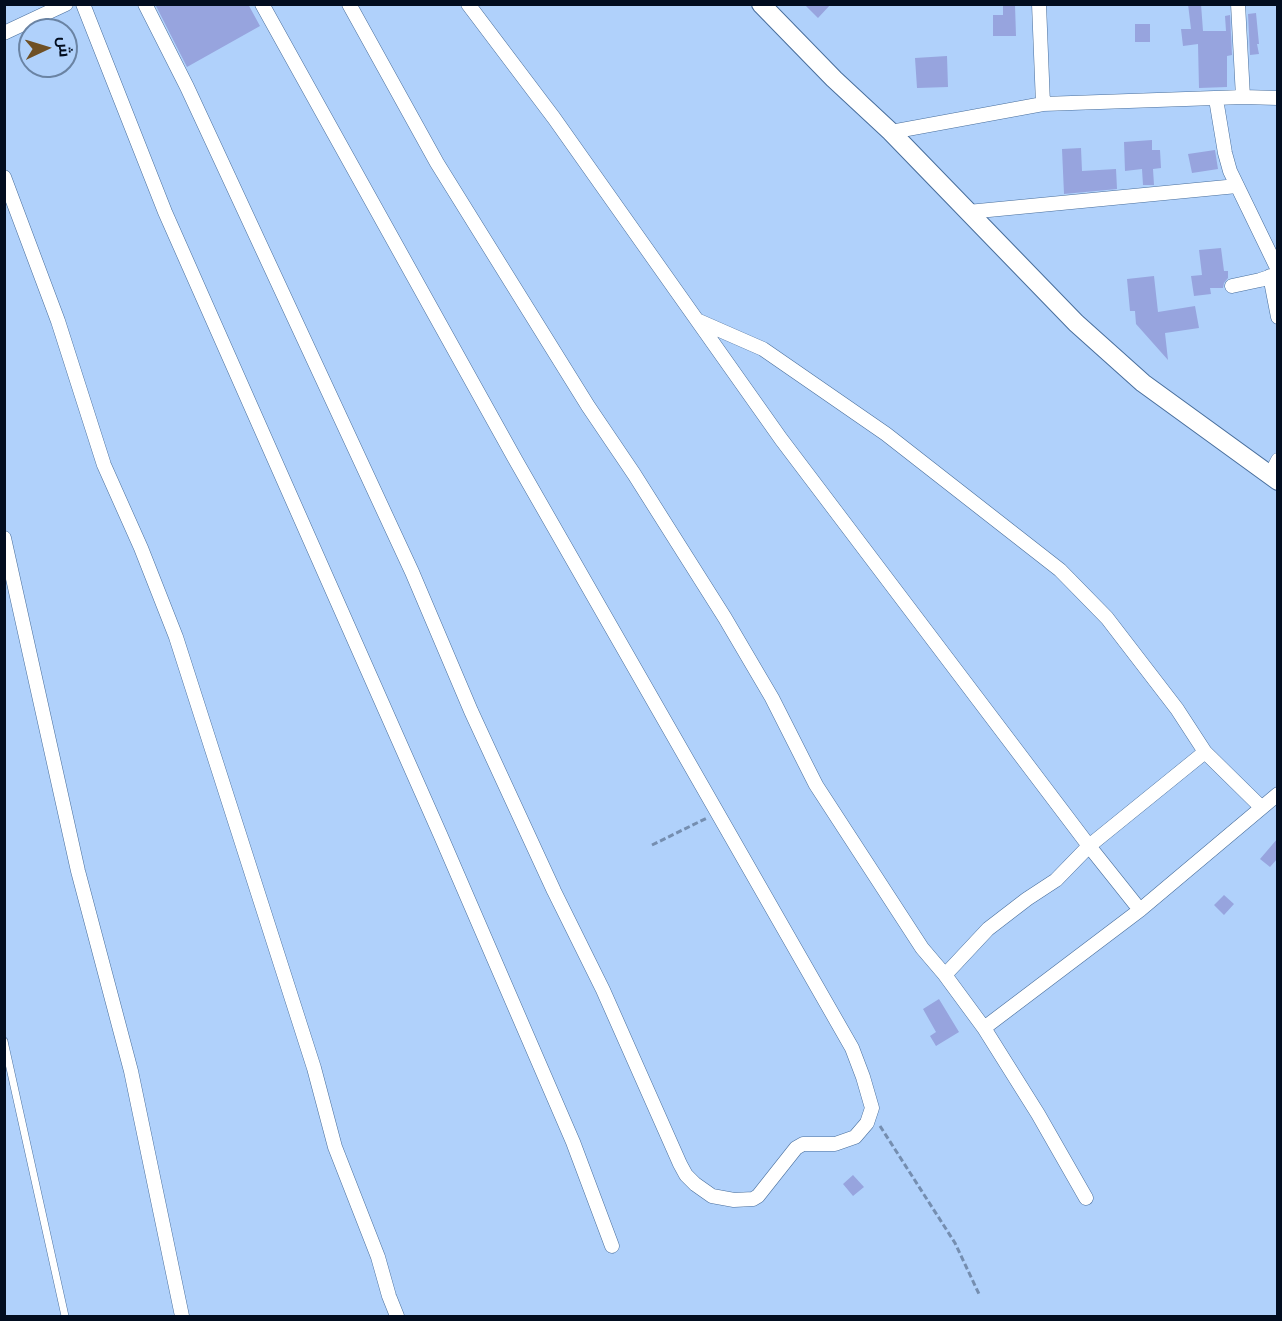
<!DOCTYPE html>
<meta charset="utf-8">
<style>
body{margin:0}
#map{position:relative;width:1282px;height:1321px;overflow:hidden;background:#b0d1fb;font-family:"Times New Roman",Cairo,serif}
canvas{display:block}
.frame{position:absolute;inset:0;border:6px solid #020d1f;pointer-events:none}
.north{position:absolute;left:18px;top:18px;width:60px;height:60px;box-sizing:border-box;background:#b0d1fb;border:2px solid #6a83a3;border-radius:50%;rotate:86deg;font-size:16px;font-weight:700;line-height:24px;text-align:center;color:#020d1f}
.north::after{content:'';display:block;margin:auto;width:21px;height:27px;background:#6f5025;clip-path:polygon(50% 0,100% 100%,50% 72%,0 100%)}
</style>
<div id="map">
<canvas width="1282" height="1321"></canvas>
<div class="frame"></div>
<div class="north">ش</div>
</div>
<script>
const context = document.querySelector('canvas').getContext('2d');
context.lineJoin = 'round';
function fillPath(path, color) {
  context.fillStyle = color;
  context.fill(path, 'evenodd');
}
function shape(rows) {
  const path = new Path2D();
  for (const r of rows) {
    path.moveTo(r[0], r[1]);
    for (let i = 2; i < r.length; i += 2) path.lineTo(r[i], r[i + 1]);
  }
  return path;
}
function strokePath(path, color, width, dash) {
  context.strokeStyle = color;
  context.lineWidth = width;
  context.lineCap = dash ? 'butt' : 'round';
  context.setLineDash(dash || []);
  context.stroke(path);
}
const building = shape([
 [155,4,248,4,260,26,187,67],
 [804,4,831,4,818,18],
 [1188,4,1201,4,1203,31,1226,31,1225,16,1230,15,1232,55,1227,56,1227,87,1199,88,1198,44,1183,46,1181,29,1191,29],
 [1003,5,1015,5,1016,36,993,36,993,15,1003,15],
 [1256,13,1259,44,1257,44,1259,54,1250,55,1248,14],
 [1135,24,1150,24,1150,42,1135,42],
 [947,56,948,87,917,88,915,58],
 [1152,140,1152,150,1160,150,1161,168,1153,169,1154,185,1143,185,1142,169,1125,171,1124,142],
 [1081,148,1082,171,1116,169,1117,189,1064,194,1062,149],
 [1215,150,1218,169,1192,173,1188,154],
 [1221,248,1224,271,1228,271,1228,278,1224,283,1223,288,1210,288,1211,294,1194,296,1191,276,1202,275,1199,250],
 [1154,276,1158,312,1195,306,1199,328,1165,333,1168,360,1136,324,1135,311,1130,311,1127,279],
 [1278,838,1278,858,1270,867,1260,859],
 [1224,895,1234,904,1224,915,1214,905],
 [939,999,959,1032,936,1046,930,1036,936,1032,923,1009],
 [853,1175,864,1187,853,1196,843,1184]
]);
const path = shape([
 [652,845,707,818],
 [880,1126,955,1243,979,1294]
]);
const lane = shape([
 [4,1041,65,1316]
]);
const street = shape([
 [83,4,165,212,440,834,573,1142,612,1246],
 [145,4,187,87,412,572,471,711,554,891,603,990,680,1164,686,1175,695,1184,712,1196,734,1200,753,1199,758,1196,796,1148,803,1144,835,1144,855,1137,867,1123,872,1108,863,1077,852,1048,515,459,262,4],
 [349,4,437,163,588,406,634,474,725,618,772,698,816,785,922,948,945,975],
 [468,4,554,118,781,439,1089,846,1140,910],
 [1039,4,1043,104],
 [1238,4,1243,97],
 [4,33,66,4],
 [1216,99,1225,153,1230,171,1278,270],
 [891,132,1043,104,1243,97,1278,98],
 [4,177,58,321,104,465,141,548,176,637,314,1068,335,1147,378,1257,389,1296,397,1316],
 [968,212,1237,186],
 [1270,276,1278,317],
 [1232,286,1260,280,1278,274],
 [699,321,763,349,886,434,1060,570,1107,618,1177,709,1205,752,1089,846,1056,880,1027,899,988,929,945,975,984,1028,1140,910,1278,794],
 [1270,476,1278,460],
 [4,538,78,871,131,1071,182,1316],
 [1205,752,1261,807],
 [984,1028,1038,1114,1086,1198]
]);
const secondary = shape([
 [761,4,834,79,891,132,1076,323,1143,383,1278,481]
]);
fillPath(building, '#97a4de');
strokePath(lane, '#486e9c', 8);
strokePath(street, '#486e9c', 15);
strokePath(secondary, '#486e9c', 20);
strokePath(path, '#758eb0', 3, [6, 3]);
strokePath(lane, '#fff', 7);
strokePath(street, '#fff', 14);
strokePath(secondary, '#fff', 18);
</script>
